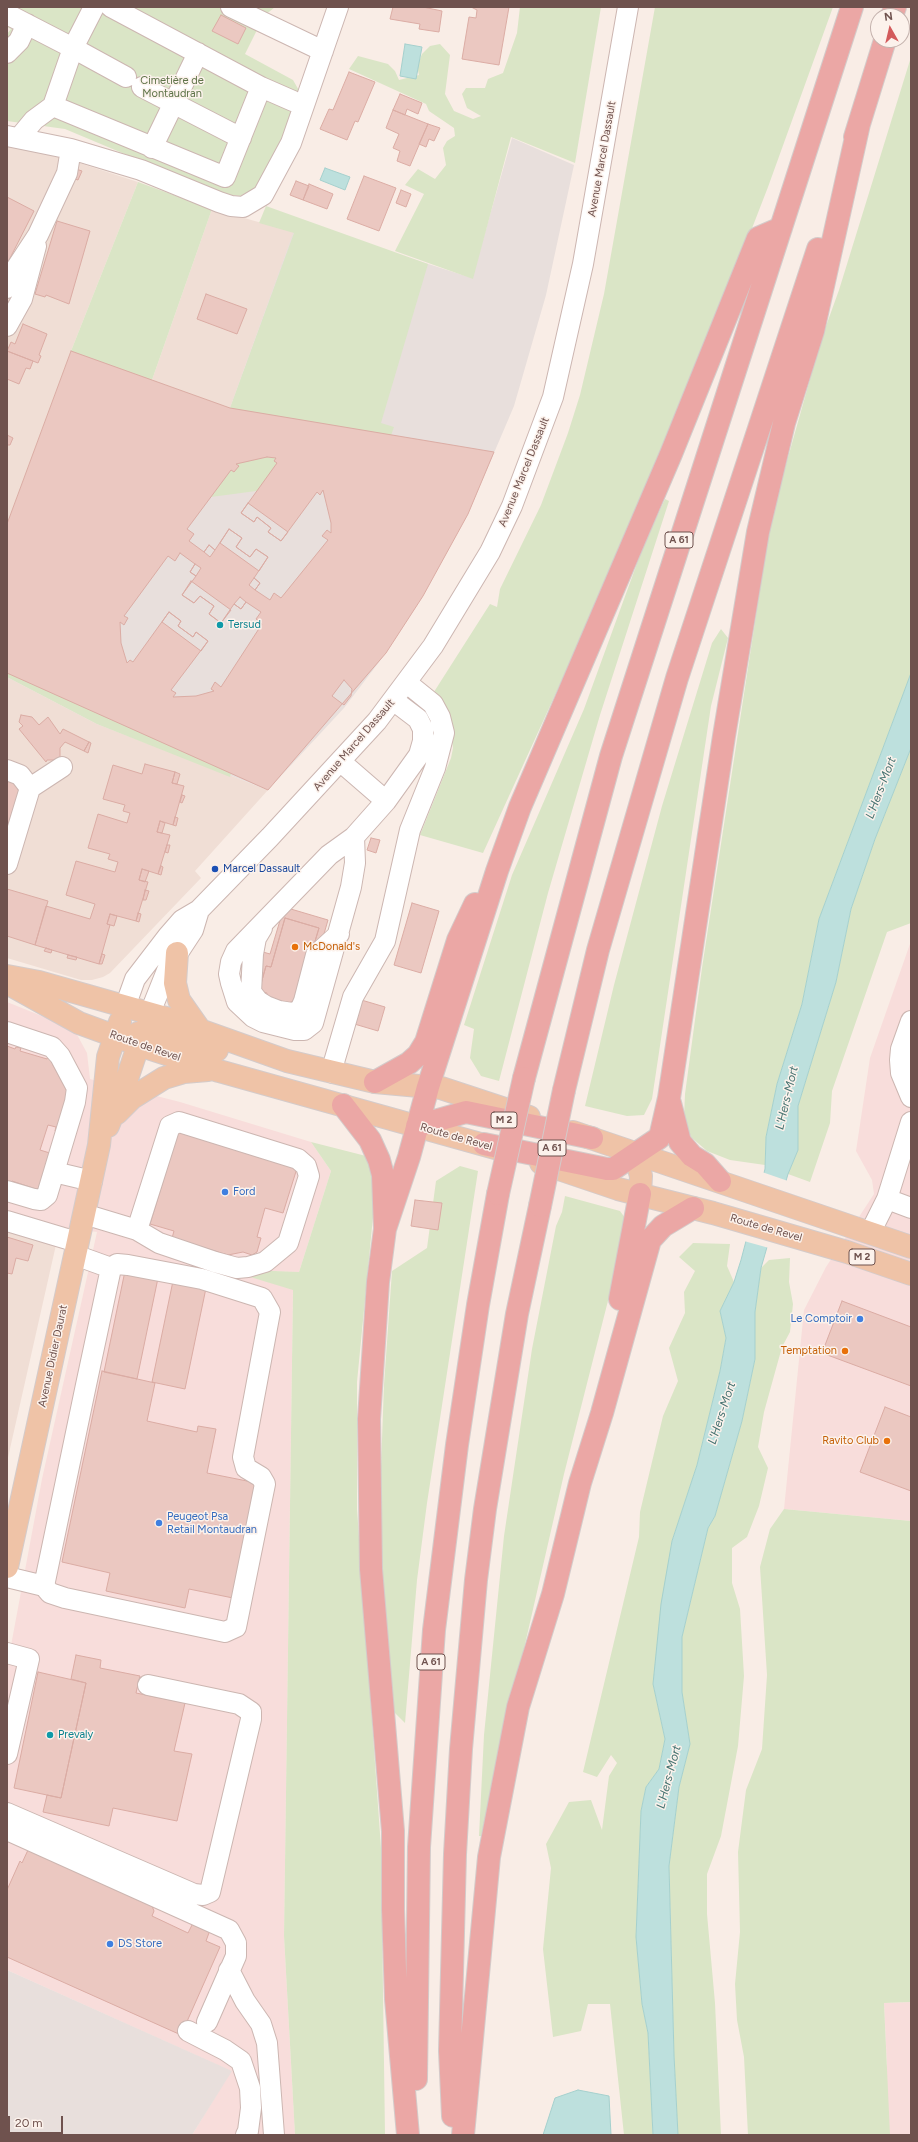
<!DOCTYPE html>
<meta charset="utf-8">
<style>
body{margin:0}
#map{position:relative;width:918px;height:2142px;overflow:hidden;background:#f9ede6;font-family:Figtree,sans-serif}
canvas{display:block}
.frame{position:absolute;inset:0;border:8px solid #6f524e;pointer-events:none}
.north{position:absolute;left:870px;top:8px;width:40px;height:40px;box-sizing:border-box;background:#fcf2ec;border:1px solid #c4b2ad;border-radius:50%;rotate:352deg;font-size:11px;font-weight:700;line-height:16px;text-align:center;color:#6f524e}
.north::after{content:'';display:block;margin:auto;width:14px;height:18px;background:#d35b5c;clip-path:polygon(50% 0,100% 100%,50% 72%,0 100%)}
.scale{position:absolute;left:8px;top:2116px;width:55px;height:18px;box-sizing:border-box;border:2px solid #6f524e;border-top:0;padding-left:5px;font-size:12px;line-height:14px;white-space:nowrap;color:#6f524e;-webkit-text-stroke:3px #fcf2ec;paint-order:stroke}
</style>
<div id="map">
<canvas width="918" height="2142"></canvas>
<div class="frame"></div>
<div class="north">N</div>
<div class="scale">20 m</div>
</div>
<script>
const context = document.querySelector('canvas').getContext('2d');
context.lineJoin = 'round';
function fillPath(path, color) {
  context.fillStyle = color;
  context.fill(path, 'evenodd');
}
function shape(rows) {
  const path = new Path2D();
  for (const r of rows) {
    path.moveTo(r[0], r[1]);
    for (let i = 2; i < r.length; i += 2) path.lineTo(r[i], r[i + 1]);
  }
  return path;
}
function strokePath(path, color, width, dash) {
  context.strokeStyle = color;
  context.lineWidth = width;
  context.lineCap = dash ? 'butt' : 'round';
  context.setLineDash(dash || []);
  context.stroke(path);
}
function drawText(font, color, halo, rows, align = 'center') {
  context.font = font + ' Figtree,sans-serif';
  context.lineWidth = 3;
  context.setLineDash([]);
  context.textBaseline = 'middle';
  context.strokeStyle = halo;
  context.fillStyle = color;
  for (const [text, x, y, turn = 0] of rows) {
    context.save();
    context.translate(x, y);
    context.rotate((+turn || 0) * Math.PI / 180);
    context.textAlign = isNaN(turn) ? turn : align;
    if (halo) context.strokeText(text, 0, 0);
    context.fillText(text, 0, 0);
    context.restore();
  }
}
const residential = shape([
 [7,144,30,147,138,182,71,351,7,524],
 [212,209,294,232,230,408,152,380],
 [7,677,97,724,268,790,195,871,201,878,110,973,103,977,92,980,81,980,7,958],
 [7,1211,60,1227,7,1462]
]);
const commercial = shape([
 [911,941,911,1521,784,1509,804,1310,826,1267,874,1194,872,1180,856,1151,870,1058],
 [7,1002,74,1029,87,1053,90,1079,180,1102,311,1142,331,1171,299,1272,248,1271,248,1276,293,1289,284,1936,295,2135,192,2135,231,2071,7,1970,7,1667,42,1479,97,1232,60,1227,7,1211],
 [911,2002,911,2135,748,2135,887,2065,884,2003]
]);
const industrial = shape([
 [512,138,574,165,546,295,514,406,468,514,423,596,386,653,344,708,268,790,97,724,7,677,7,524,71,351,230,408,297,222,472,278],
 [7,1970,232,2071,192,2135,7,2135]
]);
const green = shape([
 [7,7,275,7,264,16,245,54,293,80,301,94,269,172,257,187,240,196,220,194,65,129,7,121,7,34,11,29,7,27],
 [520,7,601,7,575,163,511,137,473,279,395,251,424,194,405,185,418,169,435,179,446,165,443,148,447,141,455,136,454,128,429,111,426,104,349,69,358,56,388,64,395,71,399,80,419,75,417,66,422,54,430,46,440,44,450,55,445,94,454,111,473,119,481,116,467,108,462,94,466,88,485,88,488,79,503,73,517,33],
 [655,7,833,7,768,187,663,458,483,853,420,835,451,758,453,748,451,730,432,695,490,604,497,607,500,589,541,505,568,433,580,395,604,294],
 [911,57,911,673,819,919,802,1004,777,1084,766,1137,765,1165,730,1160,707,1151,691,1137,684,1117,685,1094,702,968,761,583,763,563,778,493,821,340,839,290],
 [138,182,212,209,152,380,230,408,294,233,259,223,266,206,428,264,381,423,394,427,377,475,7,524,71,351],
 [665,499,669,501,600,715,548,893,499,1081,481,1076,470,1058,474,1029,464,1025,512,875,584,709,643,547],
 [721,629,728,638,711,706,652,1099,644,1115,627,1116,585,1106,614,985,662,806,712,643],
 [7,639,226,769,231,774,230,777,97,724,7,677],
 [911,748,911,923,887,932,832,1091,830,1123,810,1182,788,1174,798,1150,798,1106,836,982,851,909,875,839],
 [311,1142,366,1156,371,1168,375,1196,357,1382,357,1509,381,1848,385,2135,295,2135,284,1936,293,1290,247,1276,248,1270,299,1272,331,1171],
 [460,1166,478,1171,427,1503,417,1580,405,1723,392,1710,383,1602,380,1494,384,1385,392,1271,427,1248,436,1181],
 [565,1196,620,1211,628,1222,564,1474,481,1836,479,1836,484,1735,504,1536,532,1349,556,1226,562,1212],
 [693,1243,730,1244,727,1266,734,1282,720,1311,726,1338,720,1371,697,1465,672,1541,653,1684,665,1739,659,1769,646,1787,641,1811,636,1937,642,2004,648,2033,653,2135,624,2135,610,2004,588,2004,581,2031,553,2037,543,1949,551,1868,546,1844,569,1802,591,1800,602,1830,609,1776,617,1763,611,1755,597,1777,583,1772,639,1537,640,1512,663,1416,678,1381,669,1348,685,1313,684,1292,695,1271,679,1257],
 [790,1258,789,1282,793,1304,790,1332,782,1347,764,1412,758,1447,768,1468,759,1506,747,1537,732,1548,732,1583,740,1609,744,1676,738,1746,721,1836,707,1874,707,1914,715,2003,721,2135,678,2135,674,2055,669,1865,679,1787,690,1744,682,1692,682,1637,708,1528,715,1516,742,1421,755,1359,755,1312,761,1268,769,1260],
 [784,1509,911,1521,911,2002,884,2003,890,2135,748,2135,744,2057,737,2020,735,1984,740,1932,738,1852,746,1790,762,1749,767,1675,760,1567,770,1529]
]);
const water = shape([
 [405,44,422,47,416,79,400,76,405,44],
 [325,168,350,177,345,190,320,180,325,168],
 [911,673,911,748,875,839,851,909,836,982,798,1106,798,1150,788,1174,761,1268,755,1312,755,1359,742,1421,715,1516,708,1528,682,1637,682,1692,690,1744,679,1787,669,1866,674,2055,678,2135,653,2135,648,2033,642,2004,636,1937,641,1811,646,1787,659,1769,665,1739,653,1684,661,1604,672,1541,697,1465,720,1371,726,1338,720,1311,734,1282,741,1260,765,1169,766,1137,777,1084,802,1004,819,919,911,673],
 [578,2090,609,2096,611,2135,543,2135,555,2098,578,2090]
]);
const pier = shape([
 [762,1172,788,1181,769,1248,744,1241]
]);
const building = shape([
 [393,7,423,7,442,11,439,32,419,29,420,24,390,19,393,7],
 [471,7,509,7,499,65,462,59,469,17,476,18,477,10,471,7],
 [221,15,246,28,238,44,212,31,221,15],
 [349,72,375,82,358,122,355,121,347,140,320,129,329,109,333,110,349,72],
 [400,94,422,103,418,114,407,109,405,115,393,110,400,94],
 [393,110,428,124,410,166,397,161,400,151,393,148,399,134,386,128,393,110],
 [428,124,440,128,434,141,429,139,426,147,419,144,428,124],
 [76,169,82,171,78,180,72,178,76,169],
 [364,176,396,188,379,231,347,219,364,176],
 [296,181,309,186,303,200,290,195,296,181],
 [309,184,333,194,327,209,303,200,309,184],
 [401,190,411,194,406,207,396,203,401,190],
 [7,197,34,211,7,264,7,197],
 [57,221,90,231,69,304,46,295,45,297,35,294,57,221],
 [206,294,247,309,237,334,197,319,206,294],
 [23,324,47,334,39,355,41,356,38,363,7,351,11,342,15,344,23,324],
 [7,351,33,361,30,369,26,368,19,384,7,379,7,351],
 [71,351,230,408,494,452,468,514,423,596,386,653,268,790,7,673,7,524,71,351],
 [7,435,13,438,10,445,7,445,7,435],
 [267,457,276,458,274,461,277,463,241,513,254,522,257,517,271,528,268,532,281,541,317,492,320,495,323,490,331,523,331,533,327,530,322,536,328,540,281,598,274,593,270,600,255,590,260,583,254,578,268,557,256,549,250,557,236,547,242,538,229,529,215,550,209,545,204,552,189,541,194,534,187,529,231,470,234,472,239,466,236,464,267,457],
 [248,503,288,532,281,541,268,532,271,528,257,517,254,522,241,513,248,503],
 [229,529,242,538,236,547,250,557,256,549,268,557,259,571,220,543,229,529],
 [209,545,215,550,210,557,204,552,209,545],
 [180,553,195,564,190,572,196,576,182,595,194,603,200,596,214,606,209,614,221,623,234,604,241,609,246,602,261,612,256,619,262,624,221,687,215,682,211,689,214,691,196,696,173,697,176,693,171,690,208,641,196,632,193,637,178,626,181,621,169,612,133,662,130,660,127,663,121,643,120,622,124,625,128,618,124,616,168,556,175,561,180,553],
 [195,564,201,568,196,576,190,572,195,564],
 [254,578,260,583,255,590,249,585,254,578],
 [191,581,231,610,221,623,209,614,214,606,200,596,194,603,182,595,191,581],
 [240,597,246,602,241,609,234,604,240,597],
 [169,612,181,621,178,626,193,637,196,632,208,641,201,651,162,622,169,612],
 [344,680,352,689,351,696,344,705,332,696,344,680],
 [21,715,32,717,39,725,48,717,60,734,63,729,89,742,84,751,65,742,60,748,60,760,47,760,46,762,19,729,23,726,19,722,21,715],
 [89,742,91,743,88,753,84,751,89,742],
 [145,764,175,772,172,783,184,786,173,825,160,821,157,832,170,835,158,874,142,869,139,880,148,882,136,921,110,914,107,924,110,925,99,964,35,945,46,906,90,919,95,904,66,895,76,861,115,872,118,862,108,859,110,854,88,848,98,814,127,823,130,813,123,811,125,805,103,799,113,765,142,774,145,764],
 [175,772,180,774,177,784,172,783,175,772],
 [7,780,14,780,19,791,7,828,7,780],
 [182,795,185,796,182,803,180,802,182,795],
 [175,817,178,818,176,826,173,825,175,817],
 [160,821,165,823,162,833,157,832,160,821],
 [371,838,380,840,376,853,367,850,371,838],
 [167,845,170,845,168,853,165,852,167,845],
 [161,866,163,867,161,875,158,874,161,866],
 [142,869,149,871,145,882,139,880,142,869],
 [7,889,48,901,35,945,7,936,7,889],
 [145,890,149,891,146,900,143,900,145,890],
 [412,903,439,911,421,973,394,965,412,903],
 [284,907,328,920,304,1003,297,1001,319,928,285,918,271,967,266,966,259,991,263,952,270,954,284,907],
 [138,913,141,914,139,922,136,921,138,913],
 [110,914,117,916,114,926,107,924,110,914],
 [285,918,319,928,297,1001,283,1004,265,1000,267,993,259,991,266,966,271,967,285,918],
 [46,948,52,950,51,953,44,951,46,948],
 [102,954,105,955,102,964,99,964,102,954],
 [68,955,77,957,76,960,67,958,68,955],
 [358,999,385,1007,378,1031,351,1023,358,999],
 [7,1046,15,1049,16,1047,21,1048,20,1051,47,1059,48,1057,55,1064,53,1065,67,1091,60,1133,55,1131,56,1127,48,1125,40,1150,53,1154,42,1191,12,1181,11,1183,7,1182,7,1046],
 [179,1129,298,1165,283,1213,265,1208,257,1237,261,1238,257,1252,252,1255,243,1252,228,1255,172,1238,174,1231,150,1224,179,1129],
 [415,1200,442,1203,438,1230,411,1226,415,1200],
 [7,1237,33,1245,28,1261,16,1258,12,1274,7,1273,7,1237],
 [125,1271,158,1278,137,1379,104,1372,125,1271],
 [173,1281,206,1288,185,1389,152,1382,173,1281],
 [842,1301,911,1327,911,1386,822,1353,842,1301],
 [102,1371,155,1383,147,1421,197,1432,198,1426,216,1429,207,1473,257,1483,233,1598,189,1589,185,1608,106,1591,110,1573,62,1562,102,1371],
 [885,1407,911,1417,911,1491,860,1472,885,1407],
 [76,1655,101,1660,100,1668,140,1676,136,1693,185,1703,174,1751,192,1754,177,1821,113,1808,109,1826,43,1812,47,1795,61,1798,86,1683,71,1679,76,1655],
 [38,1672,86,1683,61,1798,14,1788,38,1672],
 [28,1850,152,1906,154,1911,152,1916,188,1933,193,1923,210,1930,206,1941,220,1947,181,2035,7,1957,7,1890,20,1861,22,1863,28,1850]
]);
const minor = shape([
 [94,7,73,48,126,77],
 [231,7,323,51],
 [7,14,73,48,53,106,225,177,261,87,111,7],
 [7,53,19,41,27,24],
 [142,87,241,138],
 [261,87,293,101],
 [7,136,71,149,141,170,219,202,231,206,243,207,263,195,291,143,338,7],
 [19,138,34,120,53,106],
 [152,148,198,53],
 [7,288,15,270,38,235,67,173,71,149],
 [7,326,22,299,36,246],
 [341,762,386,801],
 [7,770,20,775,30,788],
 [354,837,355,863,351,887,313,1023,304,1030,295,1030,263,1022,253,1017,237,1002,231,983,229,974,231,962,236,951,329,855,354,837,386,801,419,755,423,741,423,729,418,719,393,700],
 [7,864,30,788,62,767],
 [262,928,256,938,253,954,251,992,258,1001,266,1006,279,1011,292,1013,300,1010,304,1001,316,955,339,934],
 [125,1007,135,979,168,936,182,920,199,910,270,837,377,721,433,646,490,552,512,506,553,397,583,264,628,7],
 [150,1013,168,968,193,930,199,910],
 [911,1021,901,1049,900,1060,901,1073,911,1097],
 [7,1032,52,1047,60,1056,77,1088,75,1102,47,1195,41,1200,34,1199,7,1191],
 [333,1073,334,1062,353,997,385,941,410,830,435,768,444,733,440,717,433,704,407,683],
 [54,1172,92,1181],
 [887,1199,911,1122],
 [84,1214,137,1230,159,1243,215,1262,237,1268,248,1267,265,1262,288,1243,309,1176,306,1166,298,1159,179,1122,170,1126,137,1230],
 [7,1221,77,1242],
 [870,1233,887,1199,911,1208],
 [7,1577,44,1586,86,1385,111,1268,75,1255],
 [44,1586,50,1593,65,1598,225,1632,236,1627,265,1484,261,1477,246,1468,243,1457,270,1312,262,1298,202,1279,128,1265,117,1264,111,1268],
 [7,1653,29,1659,7,1754],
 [7,1813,194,1894,203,1895,210,1892,251,1719,251,1712,239,1704,148,1685],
 [7,1830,229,1930,236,1943,236,1956,207,2022],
 [229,1970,245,2001,261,2024,267,2043,274,2135],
 [188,2031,225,2050,241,2061,250,2088,251,2108,248,2131,246,2135]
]);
const major = shape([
 [177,953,175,983,179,1000,200,1030],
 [7,976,39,982,166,1018,287,1061,375,1082,441,1088,529,1117],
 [7,983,79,1023,139,1045,219,1071,502,1150],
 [138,1033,143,1032,217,1050],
 [117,1113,132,1098,164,1078,184,1072,208,1070],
 [108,1126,127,1079,143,1031],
 [573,1132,911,1247],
 [635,1154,641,1176,640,1194],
 [541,1163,618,1189,713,1213,847,1252,911,1274],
 [7,1567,99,1145,108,1057,120,1022]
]);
const highway = shape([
 [892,16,895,7],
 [855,137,885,40],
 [524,1078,611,756,852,7],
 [375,1082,409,1063,418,1055,426,1042,458,940,475,904],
 [564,1090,598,950,677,678,818,249],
 [670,1103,680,1142,692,1156,705,1164,720,1181],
 [343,1105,370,1140,379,1160,383,1175,385,1229,378,1282,369,1419,371,1569,393,1831,393,1909,396,1999,408,2135],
 [417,1126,466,1112,592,1138],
 [484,1144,607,1169,613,1169,659,1138,661,1133,669,1098,724,736,758,532,784,423,813,331,859,124],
 [385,1229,409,1157,428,1087,497,871,520,807,671,454,758,238,781,228],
 [620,1299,640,1194],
 [416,2079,419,1847,434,1630,457,1445,478,1305,498,1194],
 [453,2116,450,2051,455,1854,461,1749,476,1580,485,1509,517,1314,540,1206],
 [463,2135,489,1857,518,1707,553,1594,580,1483,602,1413,650,1240,663,1226,693,1208]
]);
const highwayBridge = shape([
 [498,1194,524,1078],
 [540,1206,564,1090]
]);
const markers = [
 [220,625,4,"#0f9aa8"],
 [215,869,4,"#1a4fb4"],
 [295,947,4,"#e8710a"],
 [225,1192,4,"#3f7fe0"],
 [860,1319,4,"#3f7fe0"],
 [845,1351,4,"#e8710a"],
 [887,1441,4,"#e8710a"],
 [159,1523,4,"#3f7fe0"],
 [50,1735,4,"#0f9aa8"],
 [110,1944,4,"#3f7fe0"]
];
const shields = [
 [679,540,28],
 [504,1120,26],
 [552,1148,28],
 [862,1257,26],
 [431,1662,28]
];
const shieldNames = [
 ["A 61",679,540],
 ["M 2",504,1120],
 ["A 61",552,1148],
 ["M 2",862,1257],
 ["A 61",431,1662]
];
const parkNames = [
 ["Cimetière de",172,81],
 ["Montaudran",172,94]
];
const streetNames = [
 ["Avenue Marcel Dassault",602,159,-80],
 ["Avenue Marcel Dassault",524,472,-68],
 ["Avenue Marcel Dassault",354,745,-49],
 ["Route de Revel",145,1046,19],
 ["Route de Revel",456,1137,16],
 ["Route de Revel",766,1228,16],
 ["Avenue Didier Daurat",53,1356,-78]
];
const cultureNames = [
 ["Tersud",228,625],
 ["Prevaly",58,1735]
];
const transitNames = [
 ["Marcel Dassault",223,869]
];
const foodNames = [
 ["McDonald's",303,947,"left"],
 ["Temptation",837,1351],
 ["Ravito Club",879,1441]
];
const shopNames = [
 ["Ford",233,1192],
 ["Le Comptoir",852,1319,"right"],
 ["Peugeot Psa",167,1517],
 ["Retail Montaudran",167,1530],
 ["DS Store",118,1944]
];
const waterNames = [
 ["L'Hers-Mort",881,788,-69],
 ["L'Hers-Mort",787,1098,-77],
 ["L'Hers-Mort",722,1413,-72],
 ["L'Hers-Mort",669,1777,-75]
];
fillPath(residential, '#f0ded5');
fillPath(commercial, '#f8dddb');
fillPath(industrial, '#e8dfdc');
fillPath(green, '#dae5c6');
fillPath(water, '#bde0dd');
strokePath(water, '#a5d0cd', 1);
fillPath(pier, '#f9ede6');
fillPath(building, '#ebc8c1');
strokePath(building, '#dbaca4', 1);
strokePath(minor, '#ccb6b1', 22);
strokePath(major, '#d4cbca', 24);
strokePath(highway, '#d4cbca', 24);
strokePath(minor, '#fff', 20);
strokePath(major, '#efc3a7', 22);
strokePath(highway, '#eba7a5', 22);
strokePath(highwayBridge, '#d4cbca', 24, []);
strokePath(highwayBridge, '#eba7a5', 22);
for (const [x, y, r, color] of markers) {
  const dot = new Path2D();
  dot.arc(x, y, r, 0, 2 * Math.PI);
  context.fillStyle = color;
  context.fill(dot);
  strokePath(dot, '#fcf2ec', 1.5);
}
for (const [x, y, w] of shields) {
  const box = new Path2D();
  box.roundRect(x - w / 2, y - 8, w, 16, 3);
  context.fillStyle = '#fcf2ec';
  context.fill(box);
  strokePath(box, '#6f524e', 1);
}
drawText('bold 10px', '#6f524e', null, shieldNames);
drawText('11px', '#5e7348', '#fcf2ec', parkNames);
drawText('11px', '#6f524e', '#fcf2ec', streetNames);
drawText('11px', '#0d838f', '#fcf2ec', cultureNames, 'left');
drawText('11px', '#164399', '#fcf2ec', transitNames, 'left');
drawText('11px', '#c56008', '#fcf2ec', foodNames, 'right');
drawText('11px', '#366cbe', '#fcf2ec', shopNames, 'left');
drawText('italic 12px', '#447270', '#fcf2ec', waterNames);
</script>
